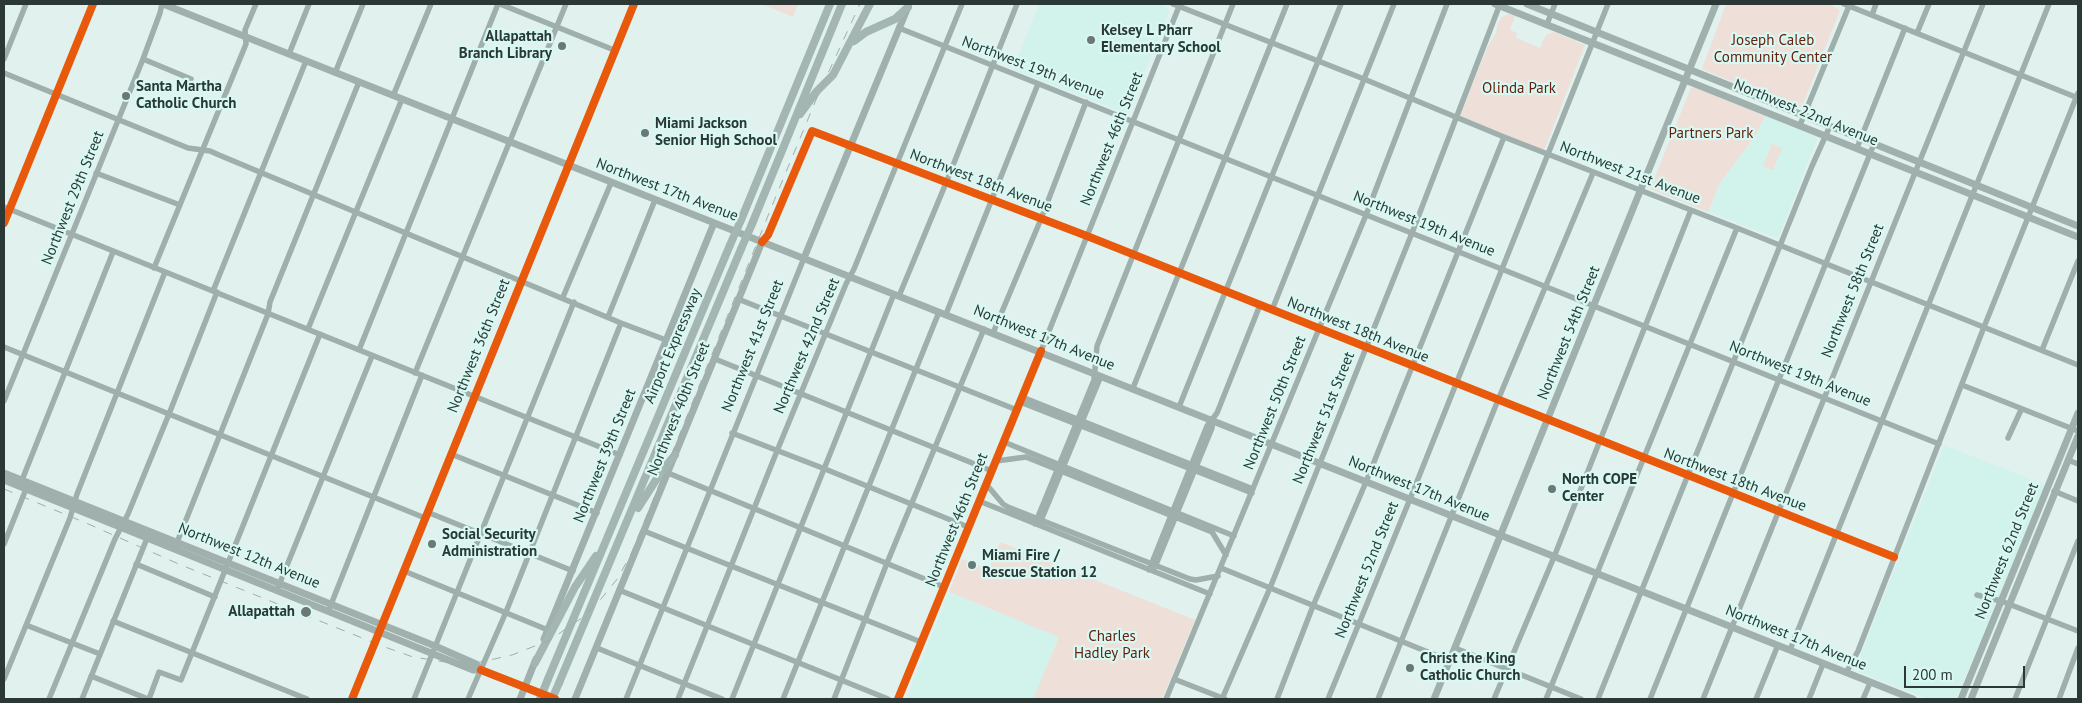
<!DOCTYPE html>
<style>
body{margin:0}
#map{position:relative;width:2082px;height:703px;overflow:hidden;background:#e0f1ee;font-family:"PT Sans",sans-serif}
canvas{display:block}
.frame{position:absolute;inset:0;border:5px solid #2b3835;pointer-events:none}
.scale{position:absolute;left:1904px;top:666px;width:121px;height:22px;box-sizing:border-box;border:2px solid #2b3835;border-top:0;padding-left:6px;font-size:15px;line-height:18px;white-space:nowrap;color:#2b3835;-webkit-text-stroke:4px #d8f9f3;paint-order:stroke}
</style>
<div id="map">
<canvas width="2082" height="703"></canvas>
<div class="frame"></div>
<div class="scale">200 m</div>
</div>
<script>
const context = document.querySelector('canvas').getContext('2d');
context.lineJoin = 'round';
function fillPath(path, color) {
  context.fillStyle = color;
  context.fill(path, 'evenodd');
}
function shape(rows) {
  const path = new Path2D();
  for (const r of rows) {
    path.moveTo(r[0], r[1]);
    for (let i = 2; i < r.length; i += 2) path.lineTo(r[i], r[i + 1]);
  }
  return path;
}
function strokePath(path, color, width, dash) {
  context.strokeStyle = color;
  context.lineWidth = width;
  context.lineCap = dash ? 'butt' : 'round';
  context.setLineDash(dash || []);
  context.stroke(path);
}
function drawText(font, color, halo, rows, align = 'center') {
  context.font = font + ' "PT Sans",sans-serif';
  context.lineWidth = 4.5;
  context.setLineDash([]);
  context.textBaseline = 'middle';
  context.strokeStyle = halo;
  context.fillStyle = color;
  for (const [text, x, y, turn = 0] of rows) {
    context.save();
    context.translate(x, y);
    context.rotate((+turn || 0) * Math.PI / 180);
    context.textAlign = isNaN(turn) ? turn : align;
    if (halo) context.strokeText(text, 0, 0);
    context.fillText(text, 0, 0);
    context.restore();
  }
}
const built = shape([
 [1039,4,1158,4,1168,8,1169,12,1128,112,1125,113,1013,69],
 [1765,116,1816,136,1817,139,1779,236,1777,238,1708,212,1720,183,1755,136],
 [1944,445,2045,485,1956,699,1928,699,1859,672,1856,667],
 [949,592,1059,637,1033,699,906,699]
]);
const green = shape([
 [762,4,798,4,793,17],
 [1726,4,1829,4,1840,10,1802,107,1797,109,1702,69],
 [1508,14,1515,16,1510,30,1517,33,1516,38,1540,48,1546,35,1554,32,1585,45,1545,148,1542,150,1460,116,1487,48,1496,33,1498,23,1501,18],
 [1691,88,1696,88,1765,116,1755,136,1720,183,1708,212,1650,189],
 [1772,144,1782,148,1773,170,1763,166],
 [1000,542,1195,620,1162,699,1033,699,1059,637,949,592,962,559,989,569]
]);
const minor = shape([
 [500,4,614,50],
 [1173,4,1364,79,1504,137,1737,228,2078,365],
 [1844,4,2078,98],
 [1872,15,1876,4],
 [1547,24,1555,4],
 [899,28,1939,444],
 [1917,33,1929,4],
 [289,54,309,4],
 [4,59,26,4],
 [143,59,191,79],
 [4,73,188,148,210,151,219,155,621,323,666,340],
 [335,73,363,4],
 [393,96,431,4],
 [1800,125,1849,6],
 [1857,148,1905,28],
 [96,173,180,205],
 [4,207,620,455],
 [4,223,93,4],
 [762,242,768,235,812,131,1087,236,1894,557],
 [154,268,246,44,245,30,256,4],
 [213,291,306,61],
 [899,296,946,183,1017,4],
 [563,297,611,183],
 [738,299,1017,410],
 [1272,310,1394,4],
 [946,314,1038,84],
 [608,317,655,200],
 [308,329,402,99],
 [993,333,1041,219,1086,102],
 [4,347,425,518],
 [359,350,498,4],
 [2042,350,2078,261],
 [715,359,992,471],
 [415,373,566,4],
 [1962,385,2078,431],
 [1133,388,1287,4],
 [1022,397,1253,489],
 [4,401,143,59,160,13,162,4],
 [1020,402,1252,493],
 [1179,407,1341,4],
 [732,433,825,469,968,527],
 [2008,438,2021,410],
 [1004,442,1234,536],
 [451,454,597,513],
 [2068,460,2078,464],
 [996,461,1026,457,1212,532,1226,555],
 [668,473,944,587],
 [22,480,113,252],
 [986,484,1003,504,1008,507,1190,579,1196,580,1218,576],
 [2054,491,2078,501],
 [979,501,1210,594],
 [427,512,573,571],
 [1040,523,1101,376],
 [1035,524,1094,380,1097,346,1233,4],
 [644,531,921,642],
 [4,544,26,489],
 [176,545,268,314,270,302,359,82],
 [136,564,215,597],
 [1155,567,1212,428,1213,420],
 [1221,568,1450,661],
 [1149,570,1207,426,1217,413,1260,305],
 [404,571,548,630],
 [277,590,372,356],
 [619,590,888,699],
 [1977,595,2001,601,2078,631],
 [330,607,422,375],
 [113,621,307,699],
 [26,625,100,654],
 [597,648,722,699],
 [1455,648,1581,699],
 [1790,650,2049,4],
 [1846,673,1858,651,1984,327,2078,93],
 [91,676,148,699],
 [4,679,70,518,77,494,165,272],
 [1174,679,1225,699],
 [49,699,115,539,128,514,169,414,217,292],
 [82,699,148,536],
 [149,699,159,672,181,680,320,334],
 [414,699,574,302],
 [468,699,506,612,621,323],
 [626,699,804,258],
 [678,699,777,451,846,284,854,269,962,4],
 [732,699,894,294],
 [783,699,939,312],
 [834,699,887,563,984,329],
 [898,699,1041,351,1180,4],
 [1166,699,1366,215,1447,4],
 [1222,699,1270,588,1412,233,1500,4],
 [1277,699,1313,606,1366,482,1504,137],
 [1328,699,1410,499,1608,4],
 [1378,699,1498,400,1593,173],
 [1494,699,1554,557,1691,210],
 [1546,699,1737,228],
 [1598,699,1812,166,1830,126],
 [1650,699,1874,144],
 [1703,699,1983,4],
 [1756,699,1778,645],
 [1809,699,1823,664],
 [1863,699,1870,683],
 [2015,699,2078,541],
 [2059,699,2078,648]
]);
const major = shape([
 [163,4,1913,699],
 [1495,4,2078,237],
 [1527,4,2078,226],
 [804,258,908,7],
 [4,473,435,646,476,664,481,670],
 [4,480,473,670,481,670,555,699],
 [544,639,714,223],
 [352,699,634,4],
 [520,699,536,659],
 [575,699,762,242],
 [1434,699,1716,4],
 [1961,699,2078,413],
 [1971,699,2078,436]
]);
const highway = shape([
 [854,41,866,32,895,19,908,7],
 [800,114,817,91,833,75,870,4],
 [741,220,830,4],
 [752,224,842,4],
 [638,508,663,469,675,455],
 [535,663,575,587,596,556],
 [548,679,730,245],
 [559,683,741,249]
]);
const rail = shape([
 [4,489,86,523,181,565,382,646,413,657,445,662,481,662,512,655,550,640,583,617,601,599,618,578,632,552,774,201,818,95,860,4]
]);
const highwayBridge = shape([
 [730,245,741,220],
 [741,249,752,224],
 [540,699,548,679],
 [552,699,559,683]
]);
const cycleway = shape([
 [4,223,93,4],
 [762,242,768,235,812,131,1087,236,1894,557],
 [481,670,555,699],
 [352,699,634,4],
 [898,699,1041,351]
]);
const markers = [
 [1091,40,5,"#6a7976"],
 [562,46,5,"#6a7976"],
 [126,96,5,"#6a7976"],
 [645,133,5,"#6a7976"],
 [1552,489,5,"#6a7976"],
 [432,544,5,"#6a7976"],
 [972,565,5,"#6a7976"],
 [306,612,6,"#6a7976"],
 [1410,668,5,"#6a7976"]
];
const poiNames = [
 ["Kelsey L Pharr",1101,31],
 ["Elementary School",1101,48],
 ["Allapattah",552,37,"right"],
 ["Branch Library",552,54,"right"],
 ["Santa Martha",136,87],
 ["Catholic Church",136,104],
 ["Miami Jackson",655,124],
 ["Senior High School",655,141],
 ["North COPE",1562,480],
 ["Center",1562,497],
 ["Social Security",442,535],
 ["Administration",442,552],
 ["Miami Fire /",982,556],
 ["Rescue Station 12",982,573],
 ["Allapattah",295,612,"right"],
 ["Christ the King",1420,659],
 ["Catholic Church",1420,676]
];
const parkNames = [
 ["Joseph Caleb",1773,41],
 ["Community Center",1773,58],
 ["Olinda Park",1519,89],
 ["Partners Park",1711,134],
 ["Charles",1112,637],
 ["Hadley Park",1112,654]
];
const streetNames = [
 ["Northwest 19th Avenue",1033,68,21],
 ["Northwest 22nd Avenue",1806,113,22],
 ["Northwest 46th Street",1112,139,-68],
 ["Northwest 21st Avenue",1630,173,21],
 ["Northwest 18th Avenue",981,181,21],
 ["Northwest 17th Avenue",667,190,21],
 ["Northwest 29th Street",73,198,-68],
 ["Northwest 19th Avenue",1424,224,22],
 ["Northwest 58th Street",1853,291,-68],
 ["Northwest 18th Avenue",1358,330,22],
 ["Northwest 54th Street",1569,333,-68],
 ["Northwest 17th Avenue",1044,338,22],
 ["Northwest 36th Street",479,346,-68],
 ["Airport Expressway",673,346,-67],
 ["Northwest 41st Street",753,346,-68],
 ["Northwest 42nd Street",807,346,-67],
 ["Northwest 19th Avenue",1800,374,22],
 ["Northwest 50th Street",1275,403,-68],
 ["Northwest 40th Street",679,409,-68],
 ["Northwest 51st Street",1324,418,-68],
 ["Northwest 39th Street",605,456,-68],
 ["Northwest 18th Avenue",1735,480,21],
 ["Northwest 17th Avenue",1419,489,22],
 ["Northwest 46th Street",957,520,-68],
 ["Northwest 62nd Street",2007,551,-68],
 ["Northwest 12th Avenue",249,556,22],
 ["Northwest 52nd Street",1367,570,-68],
 ["Northwest 17th Avenue",1796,638,22]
];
fillPath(built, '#d2f2ec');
fillPath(green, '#eedfd8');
strokePath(minor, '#9fafac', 5.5);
strokePath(major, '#9fb0ad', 7);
strokePath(highway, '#a4b6b2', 8);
strokePath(rail, '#9faeaa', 1, [9, 9]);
strokePath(highwayBridge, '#a4b6b2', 8);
strokePath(cycleway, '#e8590c', 8);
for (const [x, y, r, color] of markers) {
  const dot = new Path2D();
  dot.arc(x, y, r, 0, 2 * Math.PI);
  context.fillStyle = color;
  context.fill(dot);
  strokePath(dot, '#d8f9f3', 2);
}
drawText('bold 15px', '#2b3835', '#d8f9f3', poiNames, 'left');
drawText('15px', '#66200e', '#d8f9f3', parkNames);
drawText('15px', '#2b3835', '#d8f9f3', streetNames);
</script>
